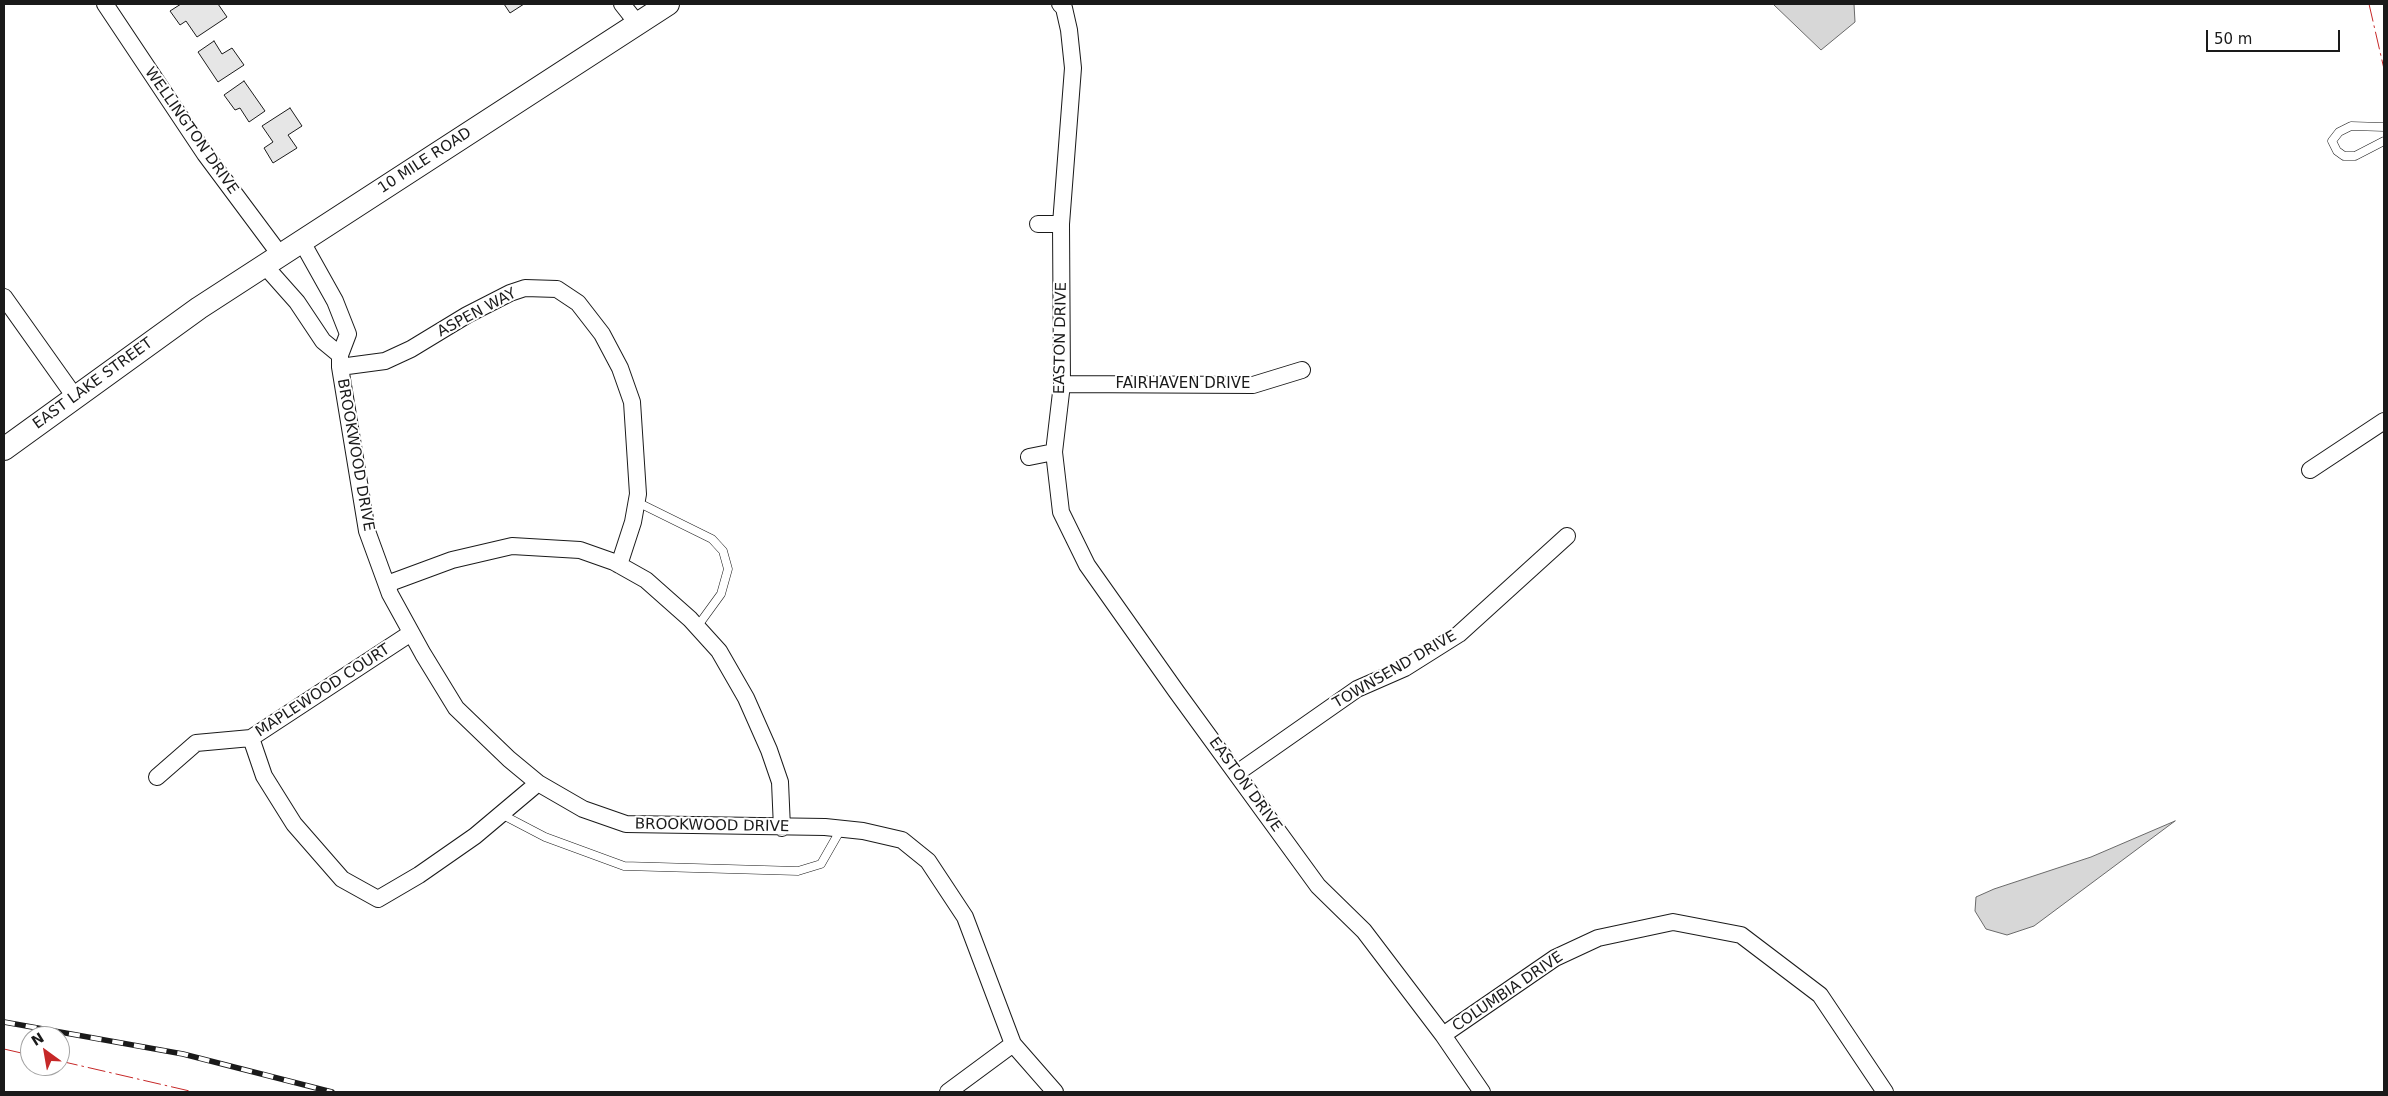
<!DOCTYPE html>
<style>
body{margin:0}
#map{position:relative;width:2388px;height:1096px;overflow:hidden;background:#fff;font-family:"DejaVu Sans",sans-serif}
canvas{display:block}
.frame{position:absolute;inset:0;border:5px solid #1a1a1a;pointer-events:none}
.north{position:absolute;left:20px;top:1026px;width:50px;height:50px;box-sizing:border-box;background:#fff;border:1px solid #a3a3a3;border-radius:50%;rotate:328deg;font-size:14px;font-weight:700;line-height:20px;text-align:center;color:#1a1a1a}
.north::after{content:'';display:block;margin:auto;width:18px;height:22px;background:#c62828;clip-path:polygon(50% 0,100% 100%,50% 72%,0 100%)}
.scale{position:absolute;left:2206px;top:30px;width:134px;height:22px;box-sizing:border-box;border:2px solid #1a1a1a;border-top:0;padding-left:6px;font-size:15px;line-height:18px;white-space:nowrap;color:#1a1a1a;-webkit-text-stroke:4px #fff;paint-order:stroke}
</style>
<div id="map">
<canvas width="2388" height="1096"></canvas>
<div class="frame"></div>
<div class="north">N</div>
<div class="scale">50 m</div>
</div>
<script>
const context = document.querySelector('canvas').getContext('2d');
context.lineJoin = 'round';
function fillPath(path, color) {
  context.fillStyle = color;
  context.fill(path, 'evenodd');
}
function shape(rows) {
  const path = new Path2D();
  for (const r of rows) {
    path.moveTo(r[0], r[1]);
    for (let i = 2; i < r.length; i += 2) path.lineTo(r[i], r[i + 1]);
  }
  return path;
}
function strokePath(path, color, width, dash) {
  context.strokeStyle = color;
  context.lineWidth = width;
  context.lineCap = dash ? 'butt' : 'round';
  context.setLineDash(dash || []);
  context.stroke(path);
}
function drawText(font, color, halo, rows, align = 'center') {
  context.font = font + ' "DejaVu Sans",sans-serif';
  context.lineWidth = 4;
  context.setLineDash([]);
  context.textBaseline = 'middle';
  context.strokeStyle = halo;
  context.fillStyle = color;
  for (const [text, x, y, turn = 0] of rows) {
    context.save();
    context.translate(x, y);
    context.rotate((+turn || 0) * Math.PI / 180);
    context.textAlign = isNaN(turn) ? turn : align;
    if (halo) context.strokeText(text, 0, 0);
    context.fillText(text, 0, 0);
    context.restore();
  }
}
const water = shape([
 [1773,4,1854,4,1855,22,1821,50,1773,4],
 [2175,821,2034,926,2007,935,1986,929,1975,911,1976,897,1994,889,2091,857,2175,821]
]);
const building = shape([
 [181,4,218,4,227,17,197,37,186,21,180,25,170,11,181,4],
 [504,4,524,4,510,13,504,4],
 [214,41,222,54,232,48,244,65,218,82,198,52,214,41],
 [244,81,265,111,249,122,240,108,235,110,224,95,244,81],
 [290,108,302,126,288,135,297,148,273,163,264,148,273,142,262,126,290,108]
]);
const service = shape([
 [2384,127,2351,126,2339,132,2332,141,2337,151,2344,156,2355,156,2384,141],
 [637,502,712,539,723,551,728,569,721,594,697,627],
 [501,814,545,837,624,866,798,871,821,864,841,829]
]);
const minor = shape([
 [105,4,205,154,281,256],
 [622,4,637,23],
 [1060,4,1064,8,1069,30,1073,68,1061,224,1062,384,1054,452,1061,512,1087,565,1176,691,1318,886,1364,931,1443,1035,1482,1092],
 [1038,224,1061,224],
 [302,242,335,301,348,334,340,355,340,367,367,531,390,594,423,654,456,708,509,759,538,783,583,809,626,824,825,827,863,831,902,840,928,861,965,917,1013,1044,1055,1092],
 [265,266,297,302,323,341,340,355],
 [4,297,75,397],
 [340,367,385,361,411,349,467,315,510,293,525,288,557,289,578,303,602,334,620,368,632,402,638,494,633,522,619,565],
 [1062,384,1253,385,1302,370],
 [1029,457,1054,452],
 [2310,470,2384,421],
 [387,584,452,560,512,546,580,550,614,562,646,580,690,619,719,651,746,698,769,750,780,782,782,828],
 [411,633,251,738,264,776,294,824,342,879,378,899,419,875,475,836,538,783],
 [1237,773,1357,689,1405,668,1459,634,1567,536],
 [157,777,196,743,251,738],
 [1443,1035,1555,958,1598,938,1673,922,1741,935,1820,995,1885,1092],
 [948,1092,1013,1044]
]);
const secondary = shape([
 [4,449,199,308,668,4]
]);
const rail = shape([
 [4,1022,183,1054,332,1092]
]);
const power = shape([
 [2369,4,2384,69],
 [4,1049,30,1055],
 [60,1061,194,1092]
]);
const streetNames = [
 ["WELLINGTON DRIVE",191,131,55],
 ["10 MILE ROAD",425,161,-33],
 ["ASPEN WAY",477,313,-28],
 ["EASTON DRIVE",1061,338,-89],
 ["EAST LAKE STREET",93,384,-36],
 ["FAIRHAVEN DRIVE",1183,384],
 ["BROOKWOOD DRIVE",355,455,80],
 ["TOWNSEND DRIVE",1395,670,-30],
 ["MAPLEWOOD COURT",323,691,-33],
 ["EASTON DRIVE",1245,785,54],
 ["BROOKWOOD DRIVE",712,826,1],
 ["COLUMBIA DRIVE",1508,992,-34]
];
fillPath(water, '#d7d7d7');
strokePath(water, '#6a6a6a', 1);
fillPath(building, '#e6e6e6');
strokePath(building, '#1a1a1a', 1);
strokePath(service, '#1a1a1a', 9);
strokePath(minor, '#1a1a1a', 18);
strokePath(secondary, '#1a1a1a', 24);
strokePath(service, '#fff', 8);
strokePath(minor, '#fff', 16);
strokePath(secondary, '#fff', 22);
strokePath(rail, '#1a1a1a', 5.5);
strokePath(rail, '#fff', 4, [11]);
strokePath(power, '#c62828', 1, [18, 4, 2.5, 4]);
drawText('15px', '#1a1a1a', '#fff', streetNames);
</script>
